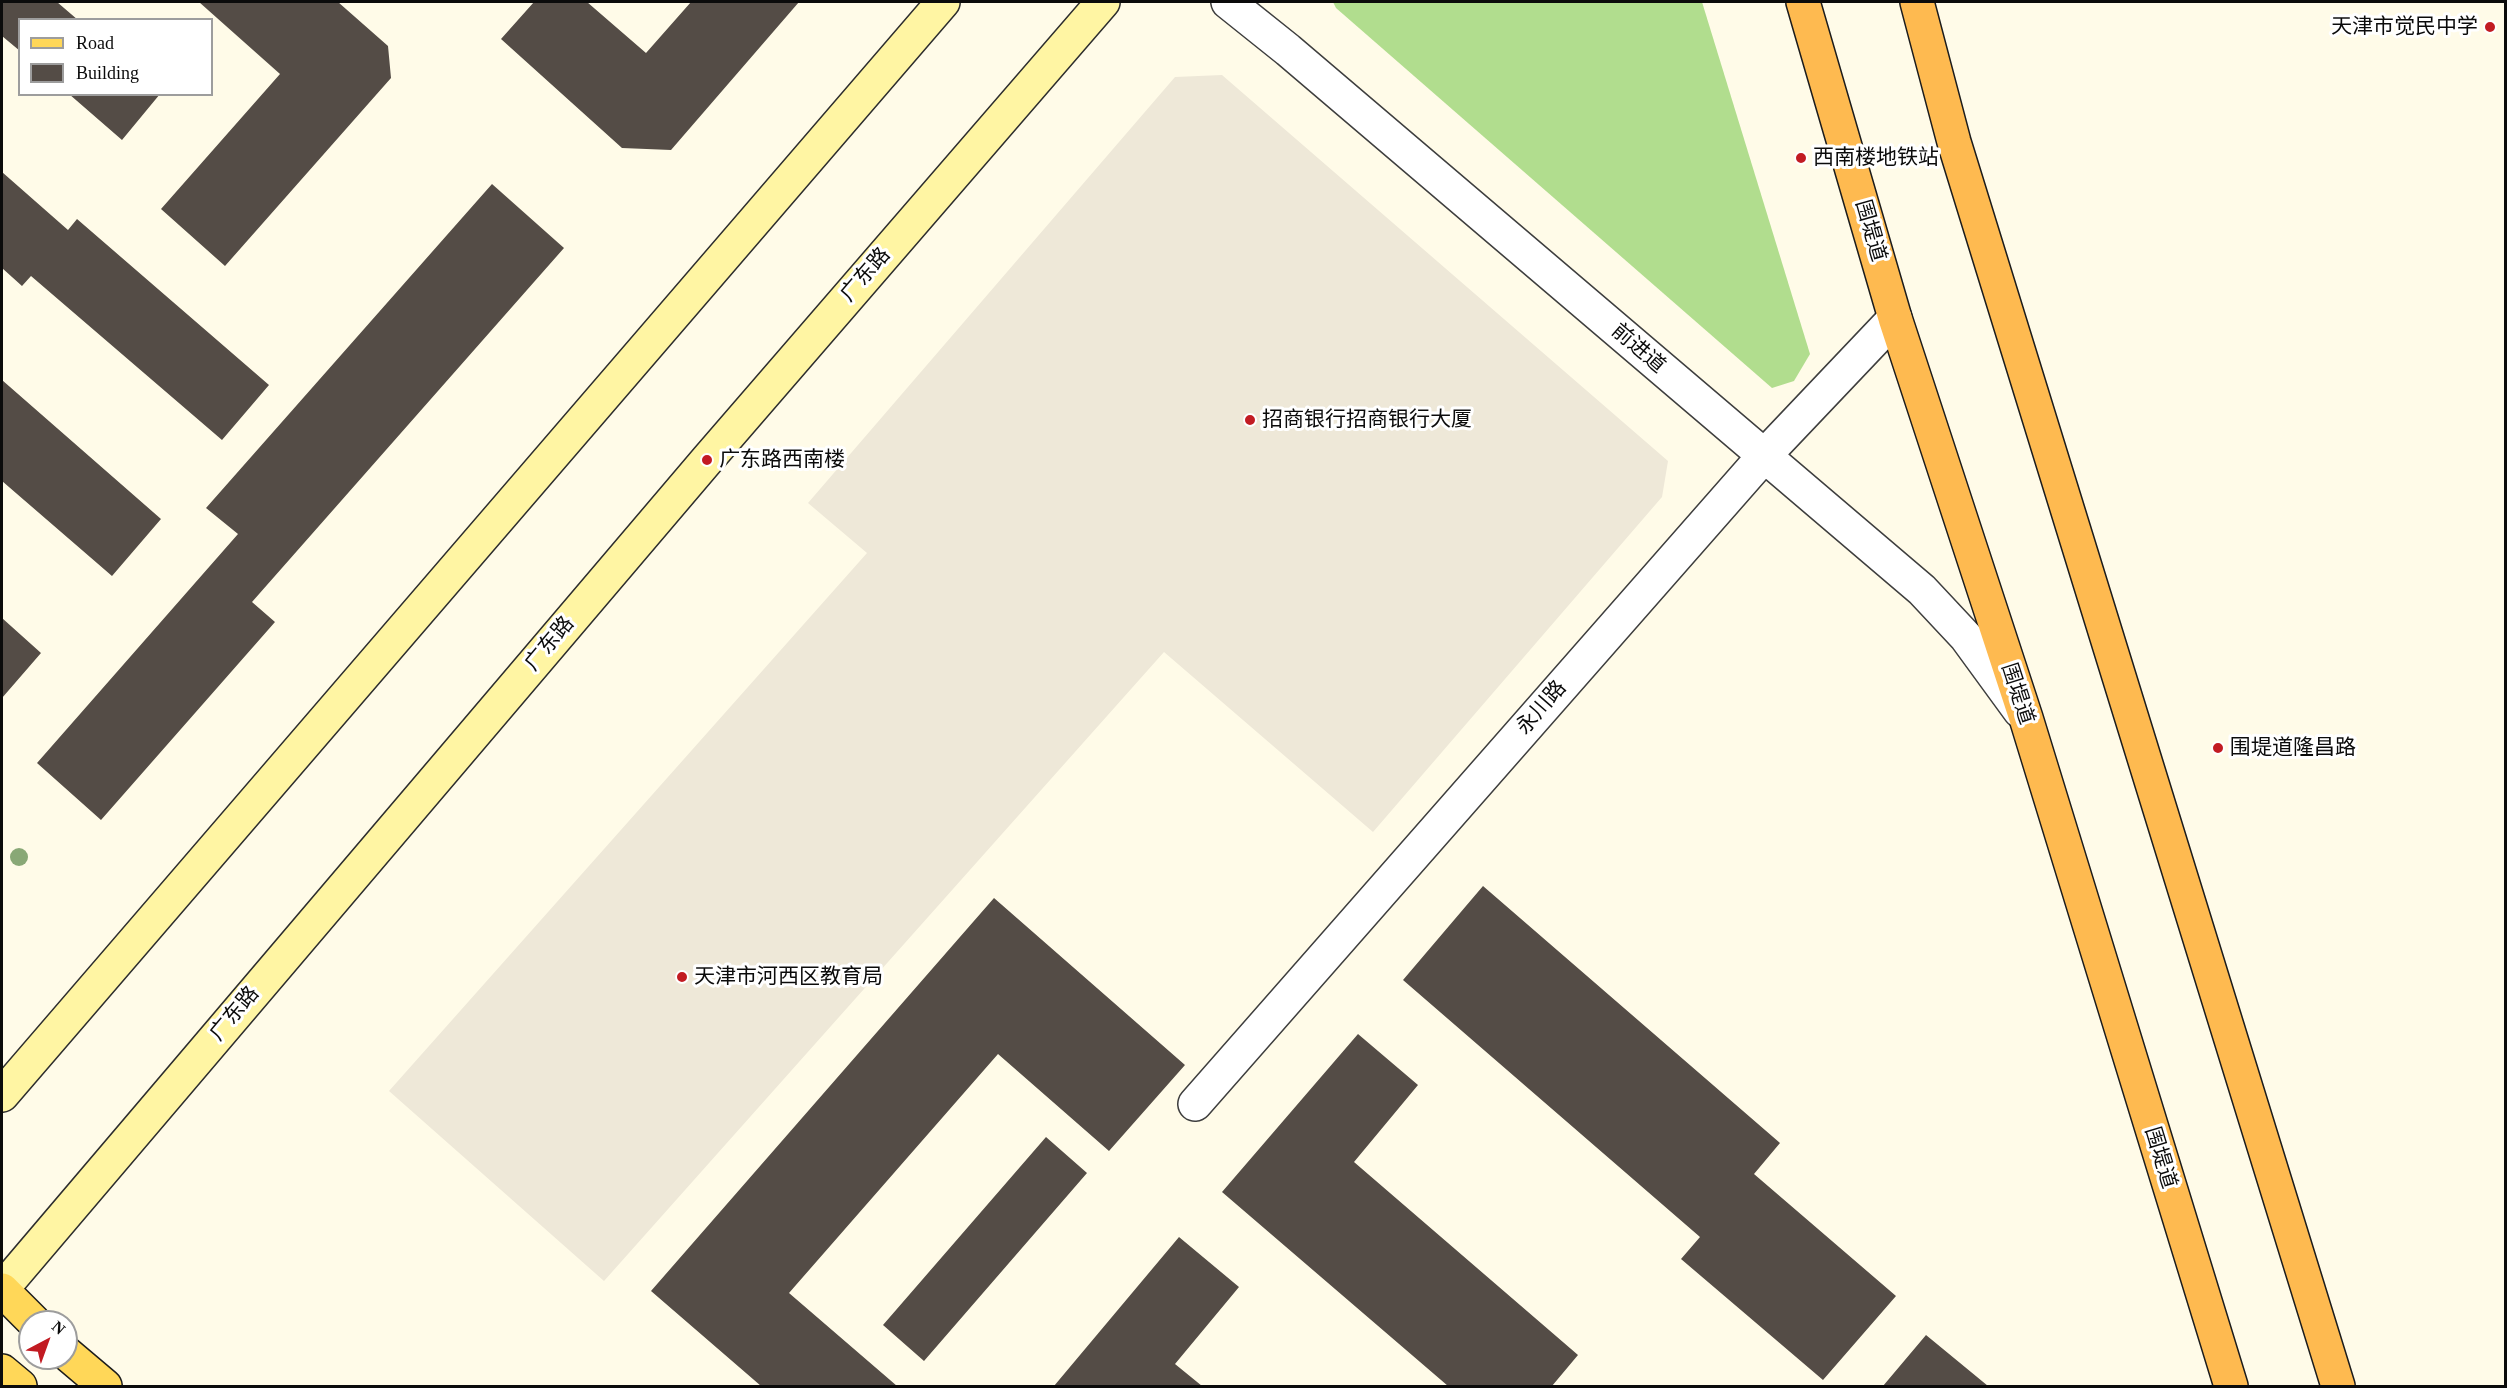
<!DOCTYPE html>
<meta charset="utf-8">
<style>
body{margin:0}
#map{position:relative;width:2507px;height:1388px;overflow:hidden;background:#fffbe8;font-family:"Times New Roman",serif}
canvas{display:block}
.frame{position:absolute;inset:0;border:3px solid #0b0b0b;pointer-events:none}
.legend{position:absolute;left:18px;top:18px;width:195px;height:78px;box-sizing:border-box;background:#fff;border:2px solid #9d9d9d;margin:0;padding:8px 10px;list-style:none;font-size:18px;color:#0b0b0b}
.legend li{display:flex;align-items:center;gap:12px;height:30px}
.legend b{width:30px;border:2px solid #9d9d9d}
.north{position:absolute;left:18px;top:1310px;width:60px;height:60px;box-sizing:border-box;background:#fff;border:2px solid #9d9d9d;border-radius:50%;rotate:41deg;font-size:16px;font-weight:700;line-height:24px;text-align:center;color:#0b0b0b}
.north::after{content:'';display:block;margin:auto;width:21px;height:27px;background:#c21b22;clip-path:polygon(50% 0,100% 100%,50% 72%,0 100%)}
</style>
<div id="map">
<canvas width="2507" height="1388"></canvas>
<div class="frame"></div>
<ul class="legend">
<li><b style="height:8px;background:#ffd758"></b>Road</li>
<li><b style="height:16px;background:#544c46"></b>Building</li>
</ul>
<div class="north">N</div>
</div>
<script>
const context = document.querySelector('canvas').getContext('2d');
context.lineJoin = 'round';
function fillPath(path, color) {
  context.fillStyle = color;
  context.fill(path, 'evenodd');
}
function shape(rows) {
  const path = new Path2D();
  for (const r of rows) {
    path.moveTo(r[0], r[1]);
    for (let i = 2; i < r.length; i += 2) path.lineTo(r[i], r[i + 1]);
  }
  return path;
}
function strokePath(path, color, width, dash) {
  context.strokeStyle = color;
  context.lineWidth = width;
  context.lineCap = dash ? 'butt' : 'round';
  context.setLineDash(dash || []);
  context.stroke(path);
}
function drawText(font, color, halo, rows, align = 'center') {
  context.font = font + ' "Times New Roman","Noto Sans SC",serif';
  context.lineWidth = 6;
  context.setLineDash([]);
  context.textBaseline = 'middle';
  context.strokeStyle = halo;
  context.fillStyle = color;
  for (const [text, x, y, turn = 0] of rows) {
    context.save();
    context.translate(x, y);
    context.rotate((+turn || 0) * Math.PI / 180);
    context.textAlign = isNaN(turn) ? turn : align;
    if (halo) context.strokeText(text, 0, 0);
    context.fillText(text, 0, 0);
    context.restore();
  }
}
const forest = shape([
 [1333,2,1702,2,1810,354,1794,381,1772,388,1336,8]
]);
const plaza = shape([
 [1222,75,1668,461,1662,497,1373,832,1164,652,604,1281,389,1091,867,553,808,503,1175,77]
]);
const building = shape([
 [2,2,57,2,78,20,20,20,20,51,2,36],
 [199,2,338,2,388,46,391,78,225,266,161,209,280,74],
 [534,2,587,2,646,53,691,2,799,2,671,150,622,148,501,39],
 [69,94,160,94,122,140],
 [2,172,68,230,77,219,269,385,222,440,31,276,22,286,2,268],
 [492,184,564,248,252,602,275,622,101,820,37,763,238,534,206,508],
 [2,380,161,519,112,576,2,481],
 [2,618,41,653,2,698],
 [1483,886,1780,1143,1754,1174,1896,1296,1823,1380,1681,1259,1700,1237,1403,980],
 [994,898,1185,1065,1109,1151,998,1054,789,1293,897,1386,761,1386,651,1291],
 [1358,1034,1418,1085,1354,1162,1578,1355,1552,1386,1448,1386,1222,1192],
 [1046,1137,1087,1173,924,1361,883,1325],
 [1179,1237,1239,1287,1175,1364,1202,1386,1054,1386],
 [1926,1335,1988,1386,1883,1386]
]);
const minor = shape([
 [1228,2,1288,50,1922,590,1966,637,2020,711],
 [1195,1104,1764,456,1895,318]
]);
const secondary = shape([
 [2,1095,943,2],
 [2,1289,707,460,1103,2]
]);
const primary = shape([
 [2,1290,34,1322],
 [66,1353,105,1386],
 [2,1371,20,1386]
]);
const trunk = shape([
 [1803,2,1895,318,2026,718,2231,1386],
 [1917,2,1954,142,2338,1386]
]);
const trees = [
 [19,857]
];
const markers = [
 [2490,27,6,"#c21b22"],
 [1801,158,6,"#c21b22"],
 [1250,420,6,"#c21b22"],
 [707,460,6,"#c21b22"],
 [2218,748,6,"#c21b22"],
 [682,977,6,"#c21b22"]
];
const poiNames = [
 ["天津市觉民中学",2478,27,"right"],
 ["西南楼地铁站",1813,158],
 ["招商银行招商银行大厦",1262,420],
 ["广东路西南楼",719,460],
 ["围堤道隆昌路",2230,748],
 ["天津市河西区教育局",694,977]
];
const streetNames = [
 ["围堤道",1870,231,74],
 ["广东路",866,275,-49],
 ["前进道",1638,349,41],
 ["广东路",550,644,-50],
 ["围堤道",2017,694,72],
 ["永川路",1542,708,-49],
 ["广东路",235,1014,-50],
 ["围堤道",2160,1158,73]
];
fillPath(forest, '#b1dd8e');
fillPath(plaza, '#eee8d8');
fillPath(building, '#544c46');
strokePath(minor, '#3e3e3e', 36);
strokePath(secondary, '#2d2d2d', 36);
strokePath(primary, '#1c1c1c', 36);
strokePath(trunk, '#1c1c1c', 36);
strokePath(minor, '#fff', 33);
strokePath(secondary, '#fff5a3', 33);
strokePath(primary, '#ffd758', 33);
strokePath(trunk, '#feba50', 33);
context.fillStyle = '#89a876';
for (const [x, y] of trees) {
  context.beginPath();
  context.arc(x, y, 9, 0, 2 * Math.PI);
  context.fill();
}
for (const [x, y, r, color] of markers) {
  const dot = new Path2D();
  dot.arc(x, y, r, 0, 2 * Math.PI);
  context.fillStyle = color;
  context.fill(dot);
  strokePath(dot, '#fff', 2);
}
drawText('21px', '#0b0b0b', '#fff', poiNames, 'left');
drawText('21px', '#0b0b0b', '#fff', streetNames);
</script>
